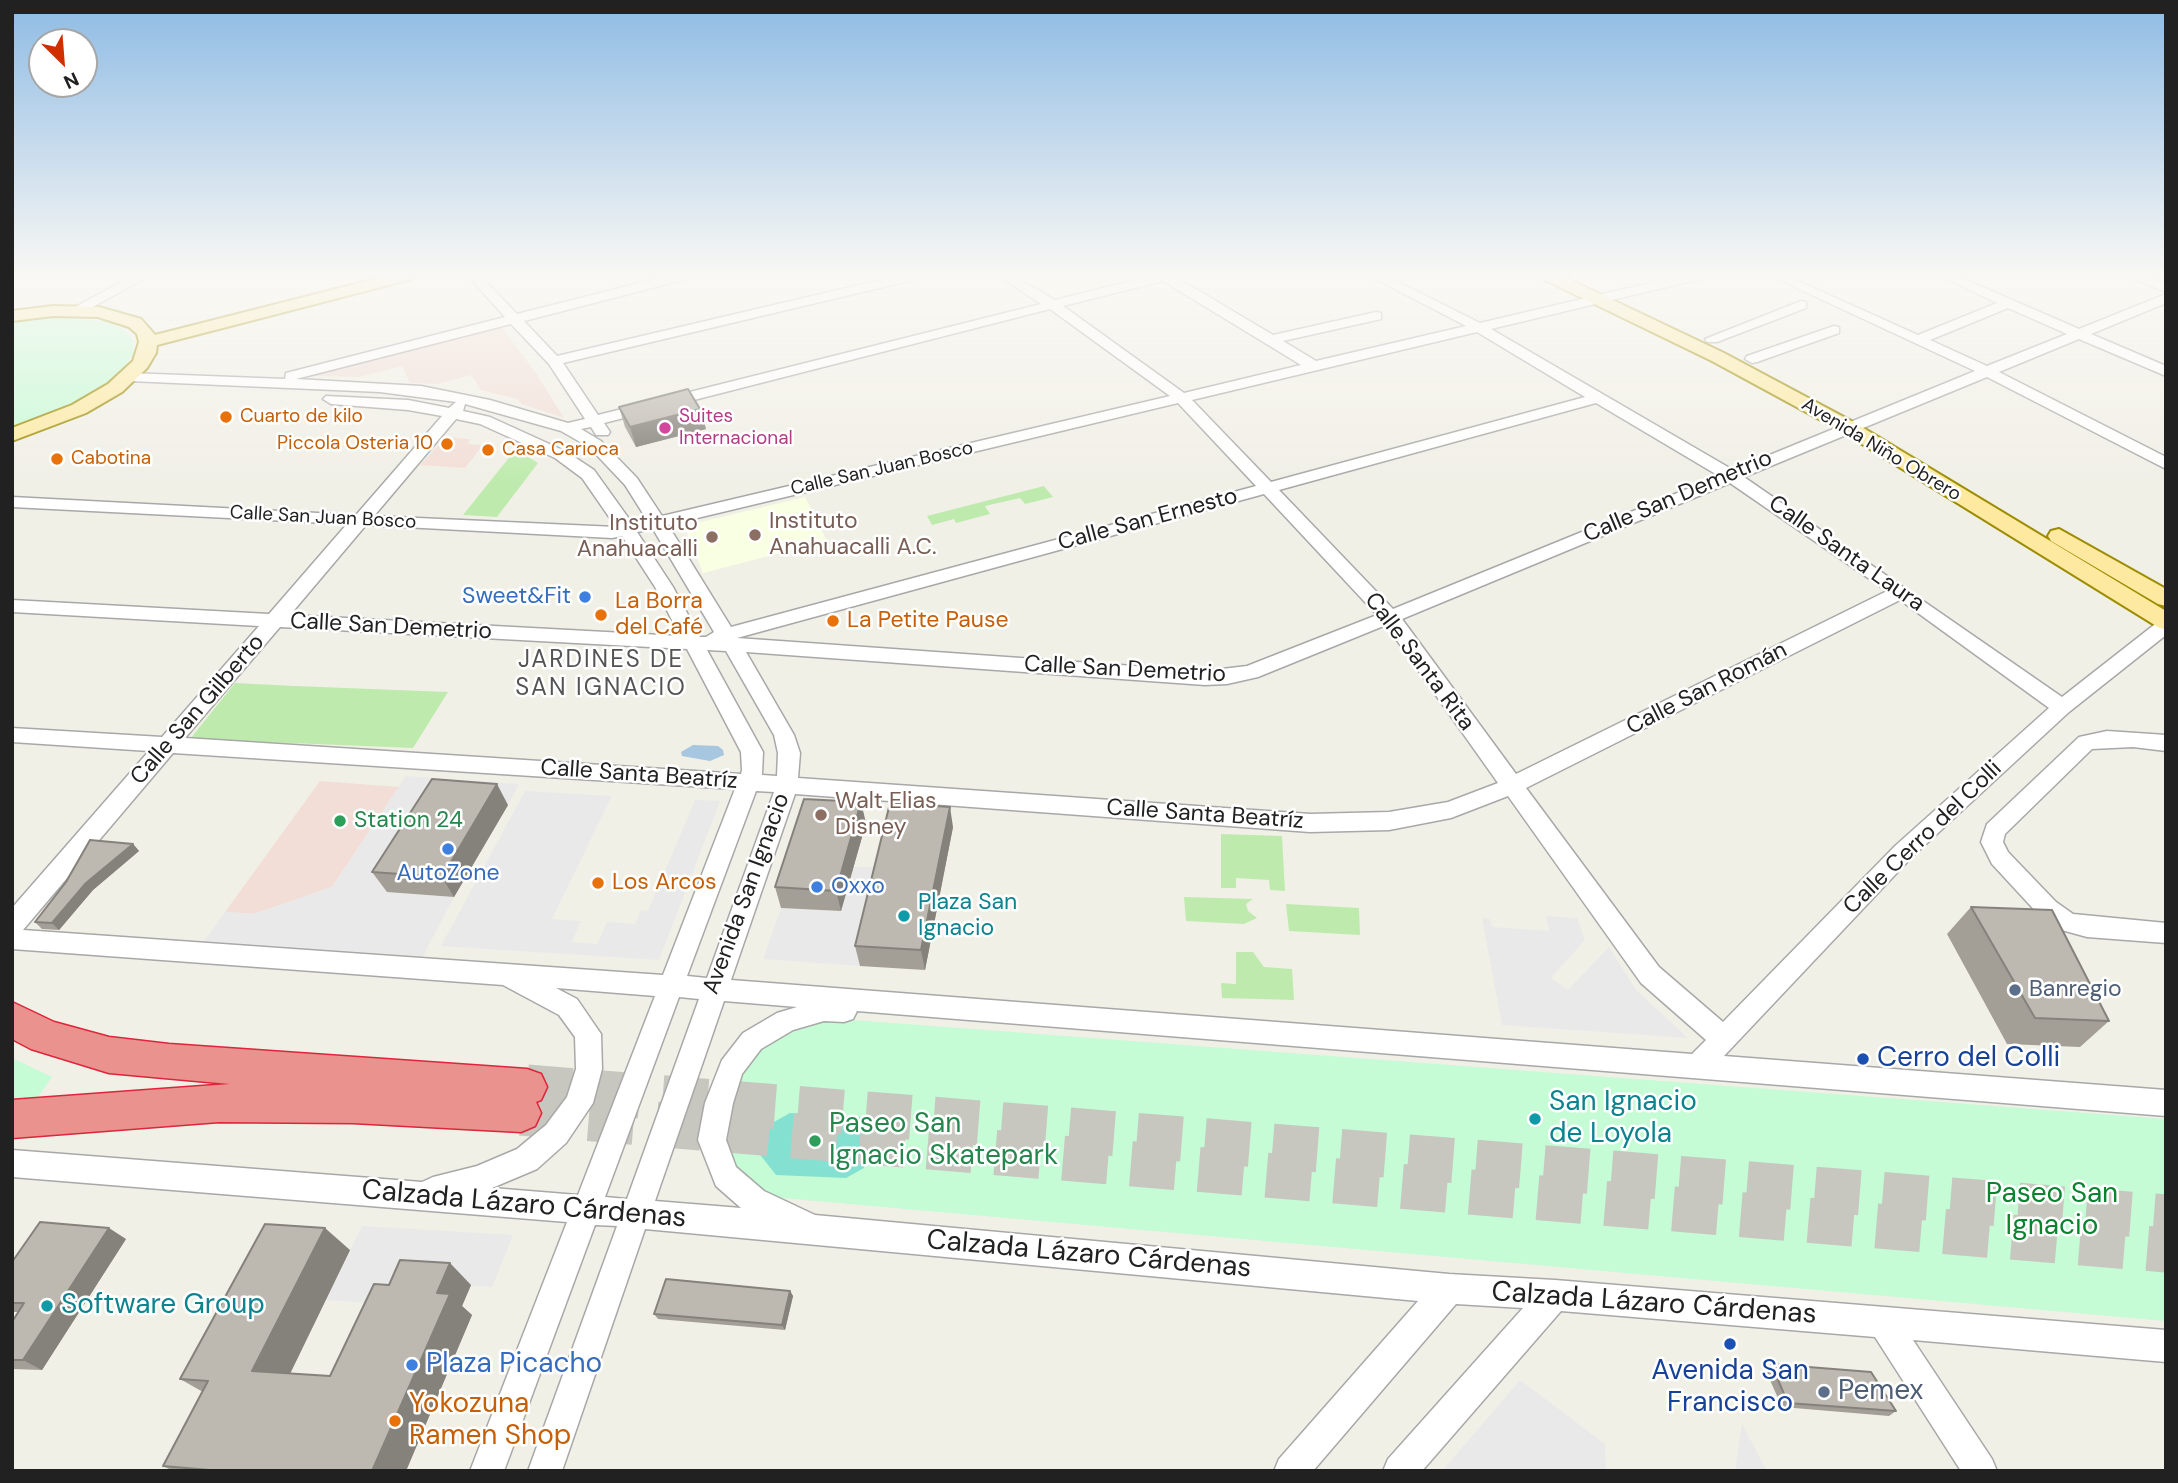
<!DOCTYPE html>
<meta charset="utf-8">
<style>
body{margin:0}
#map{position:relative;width:2178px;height:1483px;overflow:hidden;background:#f1f0e7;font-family:"DM Sans",sans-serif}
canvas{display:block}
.frame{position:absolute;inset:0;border:14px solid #212121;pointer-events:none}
.north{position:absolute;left:28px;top:28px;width:70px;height:70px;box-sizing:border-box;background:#fff;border:2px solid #a6a6a6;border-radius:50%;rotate:155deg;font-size:19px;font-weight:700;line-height:28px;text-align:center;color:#212121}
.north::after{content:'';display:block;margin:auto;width:24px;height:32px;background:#d12f00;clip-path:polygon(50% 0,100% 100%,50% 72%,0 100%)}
</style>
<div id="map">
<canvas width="2178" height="1483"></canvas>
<div class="frame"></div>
<div class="north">N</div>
</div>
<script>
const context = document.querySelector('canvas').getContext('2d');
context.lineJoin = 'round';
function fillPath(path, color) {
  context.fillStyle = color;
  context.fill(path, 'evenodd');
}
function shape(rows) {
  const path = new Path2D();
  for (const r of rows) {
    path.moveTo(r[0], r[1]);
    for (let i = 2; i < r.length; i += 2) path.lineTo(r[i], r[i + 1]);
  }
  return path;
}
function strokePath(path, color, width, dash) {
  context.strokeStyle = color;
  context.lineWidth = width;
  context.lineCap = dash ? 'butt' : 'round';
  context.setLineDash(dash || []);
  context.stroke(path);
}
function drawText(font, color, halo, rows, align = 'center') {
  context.font = font + ' "DM Sans",sans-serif';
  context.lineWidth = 5;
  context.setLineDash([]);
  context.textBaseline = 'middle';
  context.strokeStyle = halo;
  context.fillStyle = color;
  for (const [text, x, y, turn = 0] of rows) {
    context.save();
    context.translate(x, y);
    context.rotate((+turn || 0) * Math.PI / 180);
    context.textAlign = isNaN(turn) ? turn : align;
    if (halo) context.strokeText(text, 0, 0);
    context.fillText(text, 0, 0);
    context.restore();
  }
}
const commercial = shape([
 [501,326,538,376,564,418,522,404,517,399,481,390,471,375,438,384,410,383,402,366,359,377,308,376],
 [446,437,470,439,468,444,483,445,465,468,420,465],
 [320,781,399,787,332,887,254,914,225,912]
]);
const education = shape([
 [1021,276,1143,276,1057,297],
 [805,497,827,541,703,573,684,526]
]);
const grass = shape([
 [516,449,538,463,497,517,463,515],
 [1044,486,1053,497,1025,504,1020,498,985,506,990,514,956,523,954,519,932,525,927,516],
 [235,683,295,686,448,692,413,748,190,739],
 [1221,834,1282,836,1285,891,1270,890,1269,880,1236,878,1236,888,1221,888],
 [1184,897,1253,899,1246,904,1248,911,1257,918,1244,924,1186,921],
 [1286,904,1359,908,1360,935,1289,931],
 [1236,952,1253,952,1264,967,1292,969,1294,1000,1222,998,1221,983,1236,984]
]);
const park = shape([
 [55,316,108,322,124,330,133,340,133,354,123,369,105,386,78,403,12,429,12,320],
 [840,1019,2166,1119,2166,1321,782,1198,747,1187,728,1163,724,1128,732,1088,749,1055,773,1035,808,1022],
 [12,1058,52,1077,35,1101,12,1103]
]);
const pitch = shape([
 [790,1113,862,1117,872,1130,864,1168,846,1178,776,1175,758,1152,765,1127]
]);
const parking = shape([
 [406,776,519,784,508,805,445,800,388,892,454,897,423,956,204,941,225,912,254,914,332,887],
 [525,791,612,796,552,919,581,921,572,942,597,944,607,922,635,924,641,910,648,911,695,800,720,801,659,960,441,946],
 [853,867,884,867,860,966,763,959,781,908,841,911],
 [1546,916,1577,918,1585,940,1551,978,1568,990,1609,947,1636,990,1688,1038,1502,1025,1482,918,1490,919,1492,927,1549,931],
 [362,1226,513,1235,492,1287,424,1282,413,1306,326,1300],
 [1520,1380,1605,1444,1606,1471,1442,1471],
 [1742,1424,1767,1471,1735,1471]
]);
const water = shape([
 [693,745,718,746,723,750,724,755,710,761,682,756,681,752]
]);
const highwayTunnel = shape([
 [527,1087,2166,1217],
 [521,1113,2166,1250]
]);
const minor = shape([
 [132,276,149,276,80,314,70,314,68,311,132,276],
 [468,276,481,276,517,314,667,276,689,276,687,279,524,321,557,356,897,276,920,276,913,280,563,363,598,415,1041,304,999,276,1014,276,1055,300,1151,276,1174,276,1273,335,1376,312,1381,313,1381,319,1283,341,1316,361,1466,326,1370,276,1386,276,1480,323,1679,276,1701,276,1700,279,1491,329,1733,470,1975,371,1771,276,1787,276,1918,335,1997,303,1940,276,1957,276,2079,329,2166,294,2166,303,2091,334,2166,366,2166,376,2079,339,1999,372,2166,457,2166,469,1987,377,1744,477,2062,697,2159,621,2166,619,2166,635,2069,712,1911,858,1724,1056,2166,1090,2166,1116,857,1011,853,1019,844,1022,824,1021,793,1030,761,1049,742,1074,733,1103,726,1140,736,1167,764,1191,815,1215,1449,1274,1555,1280,2166,1330,2166,1362,1913,1340,1992,1459,1997,1471,1961,1471,1875,1337,1561,1311,1422,1471,1383,1471,1388,1459,1523,1308,1456,1304,1313,1471,1274,1471,1279,1459,1418,1301,645,1229,562,1471,528,1471,617,1226,595,1225,504,1471,470,1471,567,1222,12,1177,12,1150,422,1182,433,1177,477,1166,517,1149,546,1125,567,1097,576,1069,575,1037,559,1015,503,985,12,949,12,908,149,751,12,742,12,728,162,737,259,626,12,612,12,600,269,614,347,524,12,507,12,497,356,515,442,416,408,410,331,404,323,399,326,396,408,400,449,408,456,402,380,392,129,381,122,377,129,373,285,379,286,373,505,317,468,276],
 [1163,281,1265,343,1301,365,1184,393,1063,306,1163,281],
 [2008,308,2067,334,1987,366,1930,340,2008,308],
 [1050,309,1170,396,662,516,637,478,601,441,581,429,591,427,596,435,608,435,610,432,604,423,1050,309],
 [511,324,549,364,585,419,568,423,490,400,421,386,296,379,511,324],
 [1477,332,1585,397,1271,482,1192,400,1477,332],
 [1178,403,1256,486,731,627,668,525,1178,403],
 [1596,403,1719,476,1393,609,1279,490,1596,403],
 [465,404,561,431,589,447,625,485,647,520,632,523,594,470,567,452,490,417,463,411,465,404],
 [456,419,480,424,555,458,582,478,616,527,374,516,456,419],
 [1730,483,1887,591,1516,774,1402,619,1730,483],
 [1264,494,1377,615,1247,666,1205,671,737,638,1264,494],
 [366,525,612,538,622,536,655,587,680,636,290,615,366,525],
 [653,529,714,632,706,637,700,637,673,587,637,532,653,529],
 [1900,600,2049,708,1895,846,1723,1022,1659,967,1526,788,1900,600],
 [1386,625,1498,783,1448,802,1389,812,1310,814,798,778,800,753,794,735,746,652,1205,685,1227,684,1258,677,1386,625],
 [280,627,687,649,741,752,742,770,741,774,185,738,280,627],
 [707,650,726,651,774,735,778,753,777,776,762,775,763,752,707,650],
 [173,753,735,789,663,975,23,930,173,753],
 [756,791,774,792,707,978,687,976,756,791],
 [795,794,1310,832,1389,830,1451,818,1508,796,1641,983,1706,1040,1692,1054,731,980,795,794],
 [556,988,655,996,578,1195,492,1188,537,1169,566,1143,593,1103,602,1069,601,1034,577,999,556,988],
 [679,997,699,999,627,1199,605,1197,679,997],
 [724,1001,797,1007,777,1013,743,1033,722,1060,705,1103,698,1140,716,1186,741,1208,655,1201,724,1001],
 [2126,276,2145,276,2166,283,2166,292,2126,276],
 [1801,301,1806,302,1806,308,1717,342,1707,342,1705,339,1801,301],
 [1834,326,1839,327,1839,333,1757,362,1752,363,1745,359,1747,356,1834,326],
 [2107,731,2166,735,2166,751,2133,747,2092,749,2005,834,2003,842,2008,852,2056,902,2073,914,2166,923,2166,943,2087,937,2058,929,2040,916,1992,864,1981,842,1987,824,2079,737,2107,731]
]);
const major = shape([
 [387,276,414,276,412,279,157,345,156,353,147,368,122,392,86,413,12,441,12,428,72,405,108,384,133,361,139,342,137,334,129,327,98,317,53,316,12,321,12,311,53,306,99,307,141,319,155,335,387,276],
 [1541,276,1562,276,1724,353,1855,423,2166,611,2166,630,2158,627,1841,431,1712,361,1543,279,1541,276],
 [2059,529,2166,589,2166,606,2158,604,2051,541,2048,536,2051,531,2059,529]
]);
const highway = shape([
 [12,1002,54,1022,109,1037,169,1044,527,1069,541,1074,547,1087,541,1100,536,1102,541,1113,535,1126,521,1132,353,1123,219,1122,12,1138,12,1100,230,1084,109,1073,31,1049,12,1039,12,1002]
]);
const wall = shape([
 [619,407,700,409,706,429,636,447,625,427],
 [508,805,454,897,387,892,372,872],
 [866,823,841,911,781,908,775,887],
 [953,827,925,970,860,966,855,946],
 [133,844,139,851,93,890,59,930,42,929,35,922],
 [1971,907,2109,1021,2080,1047,2007,1044,1947,934],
 [126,1239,42,1370,12,1369,12,1322,18,1312,12,1312,12,1262],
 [350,1250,290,1374,330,1376,389,1285,471,1285,462,1306,472,1315,406,1471,173,1471,163,1466,203,1392,180,1379],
 [790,1291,793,1296,785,1330,658,1319,654,1314],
 [1771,1364,1896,1411,1889,1416,1782,1407,1765,1369]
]);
const shadedWall = shape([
 [700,409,706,429,636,447,630,427],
 [497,784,508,805,454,897,442,877],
 [861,802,866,823,841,911,836,891],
 [950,807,953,827,925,970,921,950],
 [133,844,139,851,93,890,59,930,52,923,86,883],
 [109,1228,126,1239,42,1370,23,1360],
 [325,1228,350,1250,282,1390,252,1371],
 [450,1263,471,1285,462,1306,472,1315,406,1471,372,1471,437,1293],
 [790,1291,793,1296,785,1330,782,1325]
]);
const building = shape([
 [688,389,700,409,630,427,619,407,688,389],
 [432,779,497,784,442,877,372,872,432,779],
 [804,799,861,802,836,891,775,887,804,799],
 [890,803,950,807,921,950,855,946,890,803],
 [90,840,133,844,86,883,52,923,35,922,66,882,90,840],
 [1971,907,2052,910,2109,1021,2035,1018,1971,907],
 [40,1222,109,1228,23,1360,12,1360,12,1322,24,1303,12,1303,12,1262,40,1222],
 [265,1224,325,1228,252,1371,330,1376,374,1284,389,1285,400,1260,450,1263,437,1293,450,1294,372,1471,221,1471,163,1466,208,1381,180,1379,265,1224],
 [666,1279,790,1291,782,1325,654,1314,666,1279],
 [1771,1364,1871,1372,1896,1411,1788,1403,1771,1364]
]);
const markers = [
 [226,417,7,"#e8710a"],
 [665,428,7,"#d1479c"],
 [447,444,7,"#e8710a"],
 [488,450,7,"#e8710a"],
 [57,459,7,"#e8710a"],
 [755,535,7,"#8d6e63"],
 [712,537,7,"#8d6e63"],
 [585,597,7,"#3f7fe0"],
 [601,615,7,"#e8710a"],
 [833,621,7,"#e8710a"],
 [821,815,7,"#8d6e63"],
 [340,821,7,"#2e9e5b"],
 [448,849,7,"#3f7fe0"],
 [598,883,7,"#e8710a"],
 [817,887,7,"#3f7fe0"],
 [904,916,7,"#0f9aa8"],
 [2015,990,7,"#5c6f8a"],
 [1863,1059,7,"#1a4fb4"],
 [1535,1119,7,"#0f9aa8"],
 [815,1141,7,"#2e9e5b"],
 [47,1306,7,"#0f9aa8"],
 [1730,1344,7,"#1a4fb4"],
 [412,1365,7,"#3f7fe0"],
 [1824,1392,7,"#5c6f8a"],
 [395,1421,7,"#e8710a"]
];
const farFoodnames = [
 ["Cuarto de kilo",240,417],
 ["Piccola Osteria 10",433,444,"right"],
 ["Casa Carioca",502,450],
 ["Cabotina",71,459]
];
const farHotelnames = [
 ["Suites",679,417],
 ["Internacional",679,439]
];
const farStreetnames = [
 ["Avenida Niño Obrero",1881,450,31],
 ["Calle San Juan Bosco",882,469,-13],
 ["Calle San Juan Bosco",323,518,3]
];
const streetNames = [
 ["Calle San Demetrio",1678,497,-23],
 ["Calle San Ernesto",1148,520,-15],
 ["Calle Santa Laura",1846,554,35],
 ["Calle San Demetrio",391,627,3],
 ["Calle Santa Rita",1419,662,53],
 ["Calle San Demetrio",1125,670,3],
 ["Calle San Román",1707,689,-27],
 ["Calle San Gilberto",198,710,-49],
 ["Calle Santa Beatríz",639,775,4],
 ["Calle Santa Beatríz",1205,815,4],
 ["Calle Cerro del Colli",1923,838,-44],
 ["Avenida San Ignacio",747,894,-70]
];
const educationNames = [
 ["Instituto",769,522],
 ["Anahuacalli A.C.",769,548],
 ["Instituto",698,524,"right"],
 ["Anahuacalli",698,550,"right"],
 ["Walt Elias",835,802],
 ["Disney",835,828]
];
const shopNames = [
 ["Sweet&Fit",571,597],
 ["AutoZone",448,874,"center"],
 ["Oxxo",831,887,"left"]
];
const foodNames = [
 ["La Borra",615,602],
 ["del Café",615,628],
 ["La Petite Pause",847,621],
 ["Los Arcos",612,883]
];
const leisureNames = [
 ["Station 24",354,821]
];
const cultureNames = [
 ["Plaza San",918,903],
 ["Ignacio",918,929]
];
const serviceNames = [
 ["Banregio",2029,990]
];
const neighbourhoodNames = [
 ["JARDINES DE",601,661],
 ["SAN IGNACIO",601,689]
];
const nearTransitnames = [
 ["Cerro del Colli",1877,1059],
 ["Avenida San",1730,1372,"center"],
 ["Francisco",1730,1404,"center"]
];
const nearCulturenames = [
 ["San Ignacio",1549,1103],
 ["de Loyola",1549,1135],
 ["Software Group",61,1306]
];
const nearLeisurenames = [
 ["Paseo San",829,1125],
 ["Ignacio Skatepark",829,1157]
];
const nearParknames = [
 ["Paseo San",2052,1195],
 ["Ignacio",2052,1227]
];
const nearStreetnames = [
 ["Calzada Lázaro Cárdenas",524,1205,5],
 ["Calzada Lázaro Cárdenas",1089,1255,5],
 ["Calzada Lázaro Cárdenas",1654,1304,4]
];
const nearShopnames = [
 ["Plaza Picacho",426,1365]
];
const nearServicenames = [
 ["Pemex",1838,1392]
];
const nearFoodnames = [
 ["Yokozuna",409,1405],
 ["Ramen Shop",409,1437]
];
fillPath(commercial, '#f2ded7');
fillPath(education, '#f9ffe2');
fillPath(grass, '#beebad');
fillPath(park, '#c5fbd5');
fillPath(pitch, '#84e1d2');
fillPath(parking, '#e9e9e9');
fillPath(water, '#a7c6df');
strokePath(highwayTunnel, '#c7c7bf', 45, [45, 23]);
strokePath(minor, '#a8a8a8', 3);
strokePath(major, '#9d8c00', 4);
strokePath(highway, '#de253b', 3);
fillPath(minor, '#fff');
fillPath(major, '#fdeaa0');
fillPath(highway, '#e9928e');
fillPath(wall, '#a39f97');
fillPath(shadedWall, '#85827b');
fillPath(building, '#beb9b0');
strokePath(building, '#85827b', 2);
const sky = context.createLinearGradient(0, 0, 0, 483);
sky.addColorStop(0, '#8ebbe4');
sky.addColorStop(0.57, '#f9f8f4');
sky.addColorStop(1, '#f9f8f400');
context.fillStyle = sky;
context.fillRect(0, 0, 2178, 483);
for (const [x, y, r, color] of markers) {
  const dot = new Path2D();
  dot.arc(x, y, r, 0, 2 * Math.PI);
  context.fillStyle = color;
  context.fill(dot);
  strokePath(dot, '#fff', 2.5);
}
drawText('19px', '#c56008', '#fff', farFoodnames, 'left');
drawText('19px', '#b23c85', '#fff', farHotelnames, 'left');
drawText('19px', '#212121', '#fff', farStreetnames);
drawText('23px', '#212121', '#fff', streetNames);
drawText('23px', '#785e54', '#fff', educationNames, 'left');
drawText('23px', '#366cbe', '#fff', shopNames, 'right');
drawText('23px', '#c56008', '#fff', foodNames, 'left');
drawText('23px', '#27864d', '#fff', leisureNames, 'left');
drawText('23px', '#0d838f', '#fff', cultureNames, 'left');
drawText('23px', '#4e5e75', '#fff', serviceNames, 'left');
context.letterSpacing = '2px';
drawText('24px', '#545454', '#fff', neighbourhoodNames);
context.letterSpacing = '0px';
drawText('28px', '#164399', '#fff', nearTransitnames, 'left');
drawText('28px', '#0d838f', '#fff', nearCulturenames, 'left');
drawText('28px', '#27864d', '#fff', nearLeisurenames, 'left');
drawText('28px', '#0a832f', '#fff', nearParknames);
drawText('28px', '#212121', '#fff', nearStreetnames);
drawText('28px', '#366cbe', '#fff', nearShopnames, 'left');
drawText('28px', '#4e5e75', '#fff', nearServicenames, 'left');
drawText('28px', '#c56008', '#fff', nearFoodnames, 'left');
</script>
